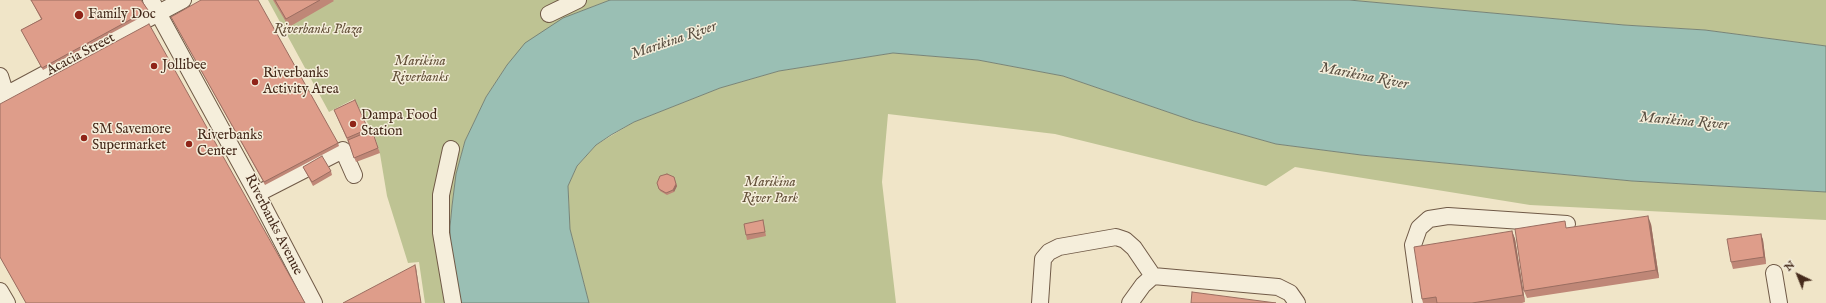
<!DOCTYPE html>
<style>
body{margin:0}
#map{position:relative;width:1826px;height:303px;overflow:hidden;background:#f0e5c8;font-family:"IM FELL English",serif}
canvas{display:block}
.north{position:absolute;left:1778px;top:255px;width:40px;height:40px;-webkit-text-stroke:3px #f5eedb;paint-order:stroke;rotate:317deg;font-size:11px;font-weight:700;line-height:16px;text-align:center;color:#462b1c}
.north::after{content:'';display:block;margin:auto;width:14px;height:18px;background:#462b1c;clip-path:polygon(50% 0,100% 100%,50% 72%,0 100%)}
</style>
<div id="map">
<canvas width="1826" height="303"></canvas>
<div class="north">N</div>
</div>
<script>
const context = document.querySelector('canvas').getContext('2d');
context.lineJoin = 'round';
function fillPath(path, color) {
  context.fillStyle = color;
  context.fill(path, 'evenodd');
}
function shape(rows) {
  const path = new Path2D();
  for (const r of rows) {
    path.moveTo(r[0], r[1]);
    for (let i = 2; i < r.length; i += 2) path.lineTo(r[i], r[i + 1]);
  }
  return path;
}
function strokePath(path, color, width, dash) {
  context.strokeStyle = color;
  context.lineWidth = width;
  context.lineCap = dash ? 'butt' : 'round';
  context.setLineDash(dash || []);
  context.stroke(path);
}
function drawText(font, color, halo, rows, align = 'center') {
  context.font = font + ' "IM FELL English",serif';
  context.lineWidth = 3;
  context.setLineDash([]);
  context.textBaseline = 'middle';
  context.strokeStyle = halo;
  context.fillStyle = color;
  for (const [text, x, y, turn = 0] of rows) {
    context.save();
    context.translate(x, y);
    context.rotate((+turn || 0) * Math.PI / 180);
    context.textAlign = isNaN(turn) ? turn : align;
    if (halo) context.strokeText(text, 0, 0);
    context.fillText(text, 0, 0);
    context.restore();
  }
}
const green = shape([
 [268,0,610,0,563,18,507,65,486,97,465,141,456,174,452,206,450,227,450,253,460,303,425,303,419,262,408,263,387,196,380,154,374,134,354,99,329,112],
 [1349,0,1826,0,1826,46,1705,30,1624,25],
 [893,53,978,60,1063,76,1194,121,1276,144,1361,155,1632,181,1826,192,1826,220,1530,205,1295,167,1266,186,1055,134,888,114,882,182,896,303,589,303,570,229,568,186,577,166,596,145,634,122,720,88,779,71]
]);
const water = shape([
 [610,0,1349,0,1624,25,1705,30,1826,46,1826,192,1632,181,1361,155,1276,144,1194,121,1063,76,978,60,893,53,779,71,720,88,634,122,611,135,596,145,577,166,568,186,570,229,589,303,460,303,450,253,450,227,452,206,456,174,465,141,486,97,507,65,525,43,563,18,610,0]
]);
const minor = shape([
 [151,0,257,194,314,303],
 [549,14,578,0],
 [0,76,6,95],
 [0,98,183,0],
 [451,149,441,195,441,233,453,303],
 [257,194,343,150,354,175],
 [1774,273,1779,303],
 [0,291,7,303],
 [1040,303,1043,259,1049,252,1059,247,1116,237,1125,240,1134,248,1153,276],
 [1130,303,1143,285,1153,276,1278,287,1290,293,1297,303],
 [1421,303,1413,245,1419,228,1429,219,1448,216,1567,224]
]);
const wall = shape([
 [31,0,141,0,149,13,43,70,21,30,41,19],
 [273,0,333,0,334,1,289,27],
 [171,17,338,143,339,146,265,185],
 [0,104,305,303,26,303,0,257],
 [334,110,368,129,369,131,372,130,380,153,356,162,349,144],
 [303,167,331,171,332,175,313,186,305,171],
 [674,177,677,186,674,192,667,195,660,191,657,183],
 [763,220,764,225,766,236,747,240,746,235],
 [1651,224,1659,278,1527,298,1524,291,1568,228],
 [1512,231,1515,239,1525,302,1522,303,1423,303,1422,299],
 [1761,234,1763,240,1766,264,1733,269,1731,262]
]);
const shadedWall = shape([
 [676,184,677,186,674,192,673,190],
 [1648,216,1651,224,1659,278,1656,270],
 [1512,231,1515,239,1525,302,1523,295],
 [1761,234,1763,240,1766,264,1764,257],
 [415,265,416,267,421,303]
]);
const building = shape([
 [31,0,141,0,148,10,42,68,21,30,42,19,31,0],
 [201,0,258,0,338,143,264,182,171,17,201,0],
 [275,0,320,0,286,19,275,0],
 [149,24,305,303,26,303,0,257,0,104,149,24],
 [355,100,368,129,347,138,334,110,355,100],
 [372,130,378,148,354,158,348,140,372,130],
 [322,156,331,171,312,182,303,167,322,156],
 [667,174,674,177,676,184,673,190,666,193,659,189,657,183,660,176,667,174],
 [1648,216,1656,270,1524,291,1515,229,1565,221,1566,228,1648,216],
 [763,220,765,232,746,235,744,224,763,220],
 [1512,231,1523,295,1472,303,1437,303,1436,297,1422,299,1414,247,1512,231],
 [1761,234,1764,257,1731,262,1727,239,1761,234],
 [415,265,421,303,343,303,415,265],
 [1192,292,1276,303,1191,303,1192,292]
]);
const markers = [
 [79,15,5,"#8f2418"],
 [154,66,4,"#8f2418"],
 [255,82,4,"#8f2418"],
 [353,124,4,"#8f2418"],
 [84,138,4,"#8f2418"],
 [189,144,4,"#8f2418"]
];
const poiNames = [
 ["Family Doc",88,15],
 ["Jollibee",162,66],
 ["Riverbanks",263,74],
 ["Activity Area",263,90],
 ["Dampa Food",361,116],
 ["Station",361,132],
 ["SM Savemore",92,130],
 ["Supermarket",92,146],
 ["Riverbanks",197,136],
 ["Center",197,152]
];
const parkNames = [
 ["Riverbanks Plaza",318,30],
 ["Marikina",420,62],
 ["Riverbanks",420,78],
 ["Marikina",770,183],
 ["River Park",770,199]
];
const streetNames = [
 ["Acacia Street",81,55,-28],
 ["Riverbanks Avenue",273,225,63]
];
const waterNames = [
 ["Marikina River",674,41,-19],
 ["Marikina River",1364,77,11],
 ["Marikina River",1684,122,5]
];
fillPath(green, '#bec393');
fillPath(water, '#9abfb4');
strokePath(water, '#788477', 1);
strokePath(minor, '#705a47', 18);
strokePath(minor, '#f5eedb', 16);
fillPath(wall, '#bf8777');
fillPath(shadedWall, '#9b6e61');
fillPath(building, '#de9d8a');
strokePath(building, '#9b6e61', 1);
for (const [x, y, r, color] of markers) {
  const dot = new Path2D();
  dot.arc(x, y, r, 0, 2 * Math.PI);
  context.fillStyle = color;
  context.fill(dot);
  strokePath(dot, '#f5eedb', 1.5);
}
drawText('14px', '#462b1c', '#f5eedb', poiNames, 'left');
drawText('italic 14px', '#64513a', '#f5eedb', parkNames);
drawText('14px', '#462b1c', '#f5eedb', streetNames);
drawText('italic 15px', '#5b5042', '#f5eedb', waterNames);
</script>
